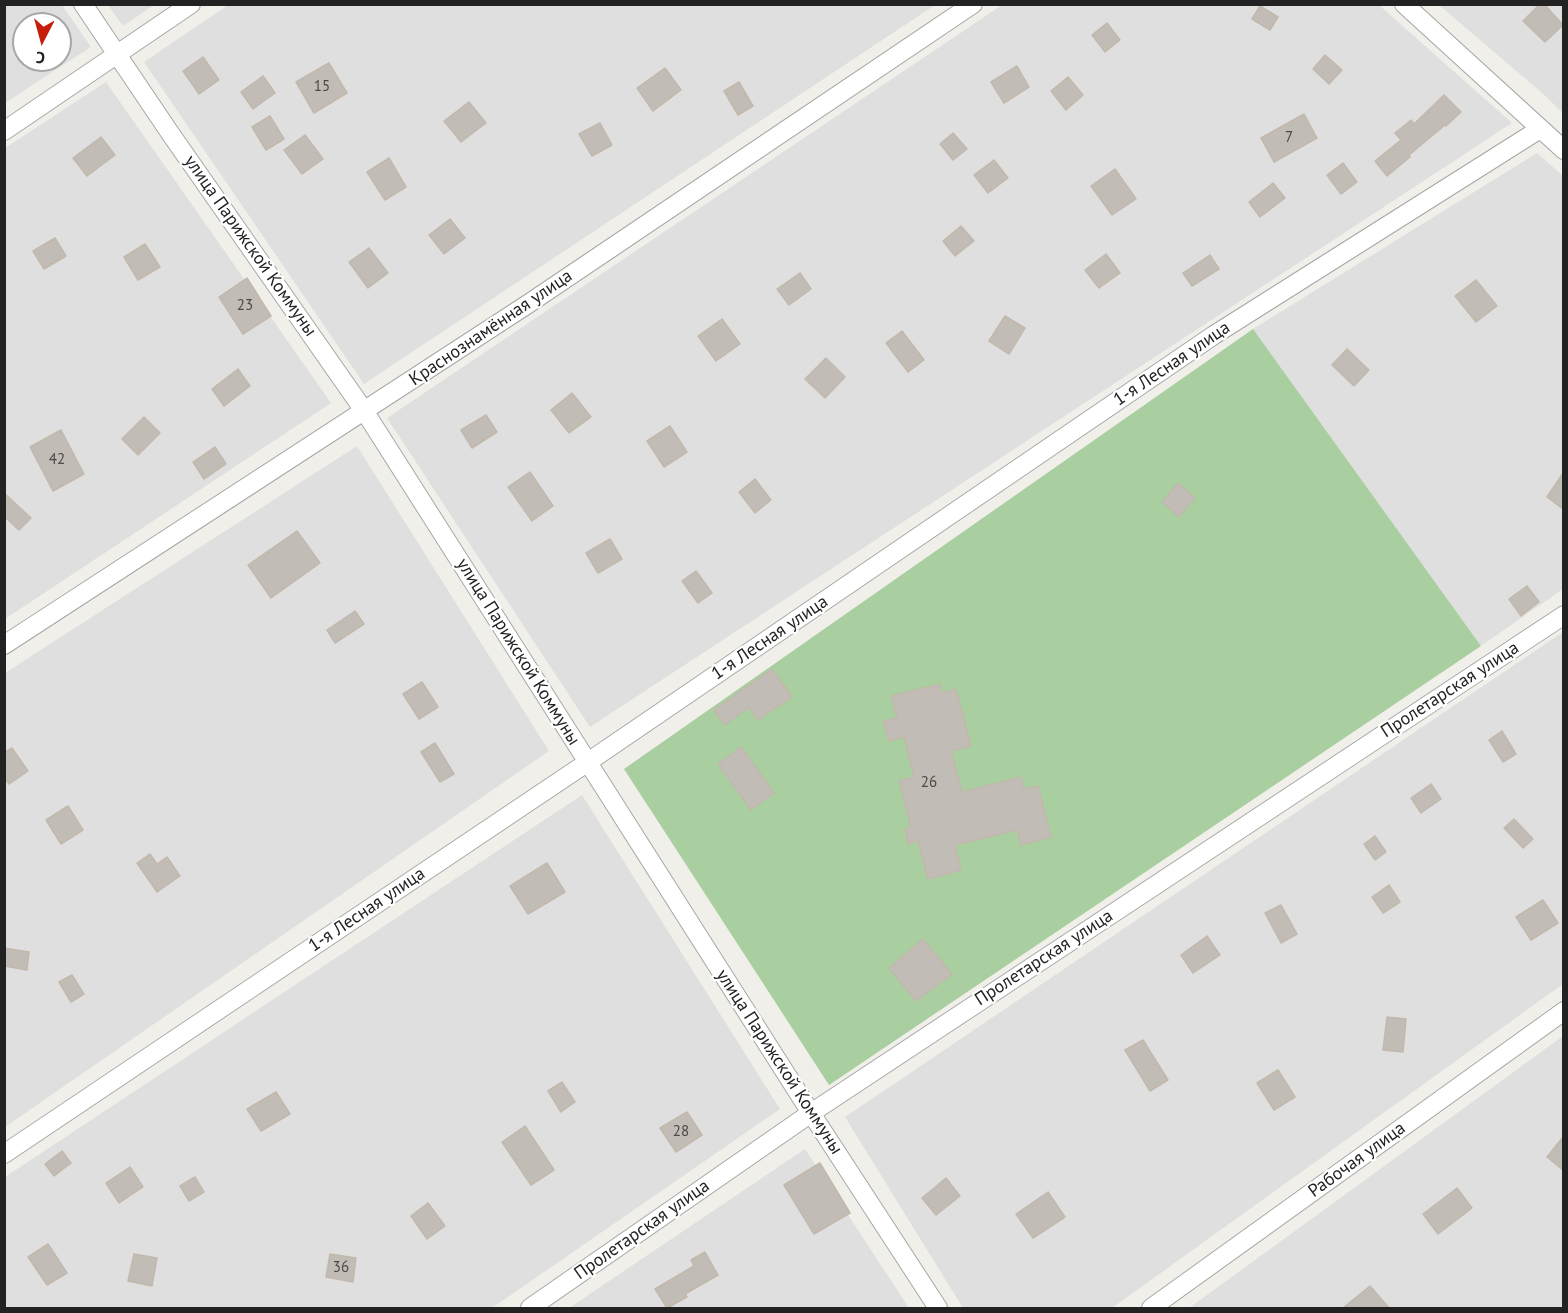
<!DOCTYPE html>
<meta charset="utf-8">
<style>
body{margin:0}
#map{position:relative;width:1568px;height:1313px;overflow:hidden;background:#f1efe9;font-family:"PT Sans",sans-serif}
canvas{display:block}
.frame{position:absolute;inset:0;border:6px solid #222;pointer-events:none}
.north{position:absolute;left:12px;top:12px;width:60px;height:60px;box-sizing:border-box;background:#fff;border:2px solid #a7a7a7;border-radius:50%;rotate:186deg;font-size:16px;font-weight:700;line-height:24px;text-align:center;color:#222}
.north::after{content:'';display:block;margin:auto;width:21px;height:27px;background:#c71e0c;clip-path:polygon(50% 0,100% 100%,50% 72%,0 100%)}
</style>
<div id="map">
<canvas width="1568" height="1313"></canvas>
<div class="frame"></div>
<div class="north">С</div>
</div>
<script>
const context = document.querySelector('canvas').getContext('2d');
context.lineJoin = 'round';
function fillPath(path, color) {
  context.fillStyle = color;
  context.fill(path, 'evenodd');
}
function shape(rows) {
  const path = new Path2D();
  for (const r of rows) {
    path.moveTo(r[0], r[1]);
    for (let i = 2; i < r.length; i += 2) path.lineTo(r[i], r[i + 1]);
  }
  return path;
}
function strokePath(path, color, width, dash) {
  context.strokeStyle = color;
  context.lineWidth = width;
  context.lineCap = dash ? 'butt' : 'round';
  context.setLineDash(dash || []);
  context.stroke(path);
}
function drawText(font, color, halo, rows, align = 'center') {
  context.font = font + ' "PT Sans",sans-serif';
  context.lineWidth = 4.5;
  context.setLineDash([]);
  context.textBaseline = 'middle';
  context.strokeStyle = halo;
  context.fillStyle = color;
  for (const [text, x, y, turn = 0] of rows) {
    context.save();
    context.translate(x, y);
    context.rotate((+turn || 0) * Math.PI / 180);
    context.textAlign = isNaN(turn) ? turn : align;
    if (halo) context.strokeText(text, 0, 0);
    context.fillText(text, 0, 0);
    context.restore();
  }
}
const residential = shape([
 [5,4,62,5,91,47,5,103],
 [24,24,60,24,60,60,24,60],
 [108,5,154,5,123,26],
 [228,5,935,5,364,384,144,62],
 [1002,5,1379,5,1512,123,590,727,387,418],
 [1439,5,1563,5,1563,113,1541,92],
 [106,82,331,403,5,619,5,148],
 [1537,153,1563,176,1563,589,1481,646,1253,329],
 [357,446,549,751,5,1127,5,673],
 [1563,632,1563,984,1112,1308,963,1308,845,1117],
 [582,795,780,1109,492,1308,5,1308,5,1177],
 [1563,1036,1563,1308,1189,1308],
 [805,1149,909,1308,569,1308]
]);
const forest = shape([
 [1253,329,1481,646,829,1085,624,769]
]);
const building = shape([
 [1540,4,1544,4,1563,25,1545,42,1523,21,1540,4],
 [1260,6,1278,17,1270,30,1252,19,1260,6],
 [1107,23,1120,40,1105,52,1092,35,1107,23],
 [1325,55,1342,70,1329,84,1313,69,1325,55],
 [203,57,219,80,199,94,183,71,203,57],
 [329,63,347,93,314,113,296,82,329,63],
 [1017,66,1029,87,1004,103,991,82,1017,66],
 [665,68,681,90,653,111,637,88,665,68],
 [263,76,275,93,253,109,241,92,263,76],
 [1068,77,1083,95,1066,110,1051,91,1068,77],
 [739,82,753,106,738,115,724,91,739,82],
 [1444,95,1461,112,1446,126,1445,125,1409,155,1410,157,1387,176,1375,161,1401,140,1395,133,1411,120,1414,124,1444,95],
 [469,102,486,123,461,142,444,121,469,102],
 [1304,114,1317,138,1274,162,1261,138,1304,114],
 [270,116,284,139,266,150,252,127,270,116],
 [600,123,612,145,592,156,579,134,600,123],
 [953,133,967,149,953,160,940,144,953,133],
 [305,135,323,159,302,174,284,150,305,135],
 [101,137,115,155,87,176,73,158,101,137],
 [389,158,406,187,385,200,367,172,389,158],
 [994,160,1008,178,988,193,974,175,994,160],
 [1343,163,1357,182,1341,194,1327,175,1343,163],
 [1115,169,1136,199,1112,215,1091,186,1115,169],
 [1273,183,1285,198,1260,217,1249,202,1273,183],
 [450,219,465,238,444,254,429,235,450,219],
 [961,226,974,241,955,256,943,241,961,226],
 [55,238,66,256,44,269,33,251,55,238],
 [145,244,160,267,138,280,124,257,145,244],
 [369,248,388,273,368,288,349,262,369,248],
 [1106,254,1120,273,1099,288,1085,270,1106,254],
 [1210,255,1219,269,1192,286,1183,273,1210,255],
 [800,273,811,289,789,305,777,289,800,273],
 [247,278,271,316,243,334,219,297,247,278],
 [1476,280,1497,306,1476,322,1455,296,1476,280],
 [1005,316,1025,328,1009,354,989,341,1005,316],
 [722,319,740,344,716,361,698,336,722,319],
 [902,331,924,360,908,372,886,343,902,331],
 [1347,349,1369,370,1354,386,1332,365,1347,349],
 [826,358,845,377,825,398,805,379,826,358],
 [238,369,250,386,224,406,212,389,238,369],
 [572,393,591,417,569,433,551,410,572,393],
 [486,415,497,432,472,448,461,430,486,415],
 [144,417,160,433,138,455,122,439,144,417],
 [670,426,687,452,664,467,647,441,670,426],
 [61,430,84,474,53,491,30,447,61,430],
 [215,447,226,464,204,479,193,462,215,447],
 [530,472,553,506,532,521,508,487,530,472],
 [1563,473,1563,509,1547,497,1563,473],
 [755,479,771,500,755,513,739,492,755,479],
 [1178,483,1195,498,1179,517,1162,502,1178,483],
 [4,493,31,518,19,530,4,516,4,493],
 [297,531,320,563,271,598,248,565,297,531],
 [610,539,622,559,598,573,586,553,610,539],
 [696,571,712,593,698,603,682,581,696,571],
 [1527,586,1539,602,1521,616,1509,599,1527,586],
 [355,611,364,624,335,643,327,630,355,611],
 [772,669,792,697,758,720,749,707,725,725,714,710,772,669],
 [422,682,438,707,419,719,403,694,422,682],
 [940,684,942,693,956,689,971,746,951,751,962,792,1021,777,1024,789,1038,786,1051,837,1021,845,1017,830,955,845,961,870,928,879,918,841,908,844,905,829,911,827,899,781,914,777,904,737,889,741,883,721,897,718,891,696,940,684],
 [1502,731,1516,754,1503,762,1489,740,1502,731],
 [435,743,454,774,440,782,421,752,435,743],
 [741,747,774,793,751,810,718,764,741,747],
 [12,748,28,771,9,784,4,777,4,753,12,748],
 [1431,784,1441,799,1421,813,1411,798,1431,784],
 [68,806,83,830,61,844,46,820,68,806],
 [1514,819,1533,839,1523,848,1504,828,1514,819],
 [1375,836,1386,852,1375,860,1364,844,1375,836],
 [150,854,157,864,167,857,180,876,157,892,137,863,150,854],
 [547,863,565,892,528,914,510,886,547,863],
 [1389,885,1400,902,1383,913,1372,897,1389,885],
 [1543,900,1558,923,1531,940,1516,917,1543,900],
 [1281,905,1297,934,1281,943,1265,913,1281,905],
 [1207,936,1220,955,1193,973,1181,955,1207,936],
 [923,939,952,974,916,1001,889,968,923,939],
 [4,948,29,952,27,970,4,966,4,948],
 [72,975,84,994,71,1002,59,982,72,975],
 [1387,1017,1406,1019,1403,1052,1383,1050,1387,1017],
 [1143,1040,1168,1080,1150,1091,1125,1050,1143,1040],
 [1278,1070,1295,1097,1274,1110,1257,1083,1278,1070],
 [562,1082,575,1102,561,1112,548,1091,562,1082],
 [276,1092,290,1114,261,1131,247,1109,276,1092],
 [687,1112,702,1135,676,1152,660,1128,687,1112],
 [525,1126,554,1170,531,1185,502,1142,525,1126],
 [1563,1137,1563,1170,1547,1157,1563,1137],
 [62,1151,71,1163,54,1176,45,1164,62,1151],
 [820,1163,850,1213,814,1234,784,1185,820,1163],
 [130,1167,143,1187,119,1203,106,1183,130,1167],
 [195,1177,204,1192,189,1201,180,1186,195,1177],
 [946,1178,960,1196,936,1215,922,1198,946,1178],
 [1457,1188,1472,1208,1438,1234,1423,1214,1457,1188],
 [1048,1192,1065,1217,1033,1238,1016,1214,1048,1192],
 [428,1203,445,1226,427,1239,411,1216,428,1203],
 [48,1244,67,1273,47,1285,28,1257,48,1244],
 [705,1252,718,1275,685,1294,687,1297,667,1308,655,1289,694,1266,691,1260,705,1252],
 [134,1254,157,1258,152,1286,128,1281,134,1254],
 [330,1254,356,1258,353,1282,326,1277,330,1254],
 [1370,1286,1389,1308,1343,1308,1370,1286]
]);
const minor = shape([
 [83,4,170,133,365,412,811,1113,938,1308],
 [1404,4,1564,150],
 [4,131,191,4],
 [4,645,528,304,973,4],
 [4,1154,588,762,1214,335,1540,129],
 [530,1308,811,1113,1564,615],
 [1151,1308,1564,1011]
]);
const numberNames = [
 ["15",322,87],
 ["7",1289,138],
 ["23",245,306],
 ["42",57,460],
 ["26",929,783],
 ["28",681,1132],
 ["36",341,1268]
];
const streetNames = [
 ["улица Парижской Коммуны",250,246,55],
 ["Краснознамённая улица",491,328,-34],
 ["1-я Лесная улица",1172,364,-34],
 ["1-я Лесная улица",770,638,-34],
 ["улица Парижской Коммуны",518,652,58],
 ["Пролетарская улица",1450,690,-33],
 ["1-я Лесная улица",367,910,-34],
 ["Пролетарская улица",1044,958,-33],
 ["улица Парижской Коммуны",779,1062,57],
 ["Рабочая улица",1357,1160,-36],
 ["Пролетарская улица",642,1230,-35]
];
fillPath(residential, '#e0dfdf');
fillPath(forest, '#a9cea0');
fillPath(building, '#c2bcb6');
strokePath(building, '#c2b8ac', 1.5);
strokePath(minor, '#a6a6a6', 20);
strokePath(minor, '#fff', 18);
drawText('15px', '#4a4847', null, numberNames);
drawText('18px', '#222', '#fff', streetNames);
</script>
